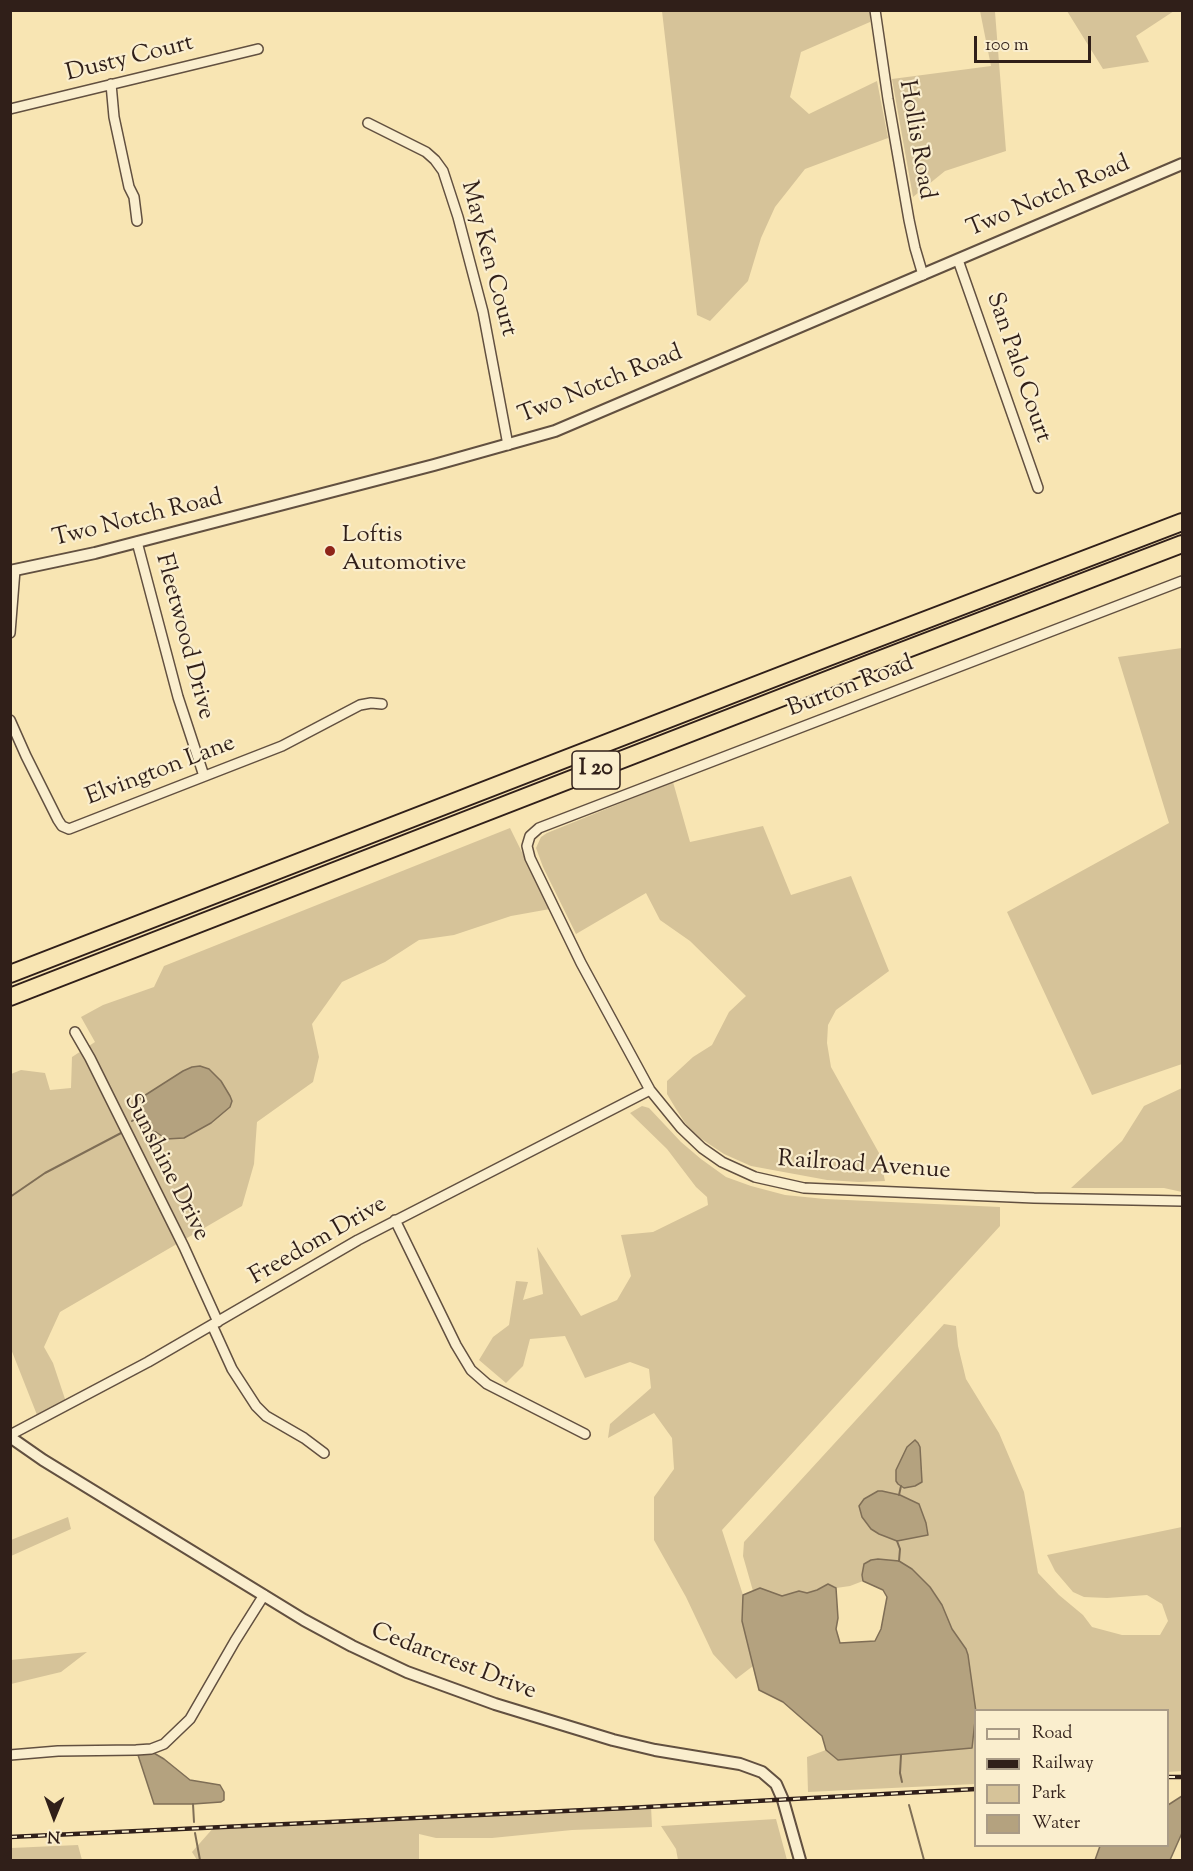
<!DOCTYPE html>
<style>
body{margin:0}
#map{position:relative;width:1193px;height:1871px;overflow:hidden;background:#f8e5b3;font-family:"Sorts Mill Goudy",serif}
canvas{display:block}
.frame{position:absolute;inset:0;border:12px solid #301f19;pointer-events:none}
.legend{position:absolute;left:974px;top:1709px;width:195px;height:138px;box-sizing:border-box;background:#faeece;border:2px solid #a99b86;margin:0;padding:8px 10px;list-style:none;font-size:18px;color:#301f19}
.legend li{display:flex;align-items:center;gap:12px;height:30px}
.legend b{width:30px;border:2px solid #a99b86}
.north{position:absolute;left:24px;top:1787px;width:60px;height:60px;-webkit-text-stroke:4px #faeece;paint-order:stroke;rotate:181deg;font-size:16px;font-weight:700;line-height:24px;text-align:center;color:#301f19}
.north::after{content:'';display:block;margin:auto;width:21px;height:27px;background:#301f19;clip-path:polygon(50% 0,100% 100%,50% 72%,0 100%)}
.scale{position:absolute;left:974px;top:36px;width:117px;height:27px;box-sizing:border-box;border:3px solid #301f19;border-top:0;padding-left:8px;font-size:18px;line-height:21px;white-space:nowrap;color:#301f19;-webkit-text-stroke:4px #faeece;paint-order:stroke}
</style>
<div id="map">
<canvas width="1193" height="1871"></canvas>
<div class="frame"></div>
<ul class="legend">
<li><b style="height:8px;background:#faeece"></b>Road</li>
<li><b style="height:8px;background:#301f19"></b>Railway</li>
<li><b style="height:16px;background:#d6c399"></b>Park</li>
<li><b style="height:16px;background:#b4a27f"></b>Water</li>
</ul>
<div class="north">N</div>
<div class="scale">100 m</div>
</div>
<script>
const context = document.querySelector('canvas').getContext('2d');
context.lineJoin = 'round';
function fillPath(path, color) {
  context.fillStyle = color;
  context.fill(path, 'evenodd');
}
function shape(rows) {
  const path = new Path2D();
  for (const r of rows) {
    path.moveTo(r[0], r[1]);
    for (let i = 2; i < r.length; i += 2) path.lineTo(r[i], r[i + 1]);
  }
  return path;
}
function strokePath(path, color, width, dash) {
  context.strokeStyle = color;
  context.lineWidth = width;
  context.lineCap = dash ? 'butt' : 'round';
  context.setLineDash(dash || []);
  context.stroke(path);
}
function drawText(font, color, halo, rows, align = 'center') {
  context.font = font + ' "Sorts Mill Goudy",serif';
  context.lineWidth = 4.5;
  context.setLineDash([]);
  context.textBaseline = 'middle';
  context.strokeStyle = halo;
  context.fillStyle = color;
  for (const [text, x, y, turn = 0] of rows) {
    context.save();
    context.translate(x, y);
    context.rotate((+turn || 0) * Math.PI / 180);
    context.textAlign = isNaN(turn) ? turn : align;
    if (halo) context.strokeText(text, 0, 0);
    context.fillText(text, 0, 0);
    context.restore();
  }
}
const green = shape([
 [662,11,870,11,870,22,801,52,790,97,809,114,877,81,888,138,805,169,775,207,761,238,748,281,710,321,697,315],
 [980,11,1001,11,995,12,1006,151,945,171,913,197,892,79,991,66],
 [1067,11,1174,11,1136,36,1149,62,1103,69],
 [1182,648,1182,1064,1092,1095,1007,912,1169,823,1118,657],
 [673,782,690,842,763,826,791,895,851,876,889,971,836,1010,828,1025,827,1043,831,1067,879,1153,885,1181,859,1182,827,1180,751,1166,724,1154,691,1132,676,1109,667,1094,667,1081,693,1057,712,1045,729,1012,746,996,690,941,660,920,646,893,576,934,543,867,536,848,541,837,547,833],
 [510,828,550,909,511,916,454,935,419,940,385,962,342,982,312,1024,319,1057,313,1082,257,1122,254,1164,242,1206,60,1312,44,1347,53,1363,67,1405,39,1420,11,1349,11,1074,21,1070,45,1073,50,1090,71,1088,72,1057,95,1042,81,1017,103,1005,154,987,164,966],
 [1182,1088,1182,1192,1164,1188,1071,1188,1122,1141,1144,1106],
 [642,1106,649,1108,681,1142,701,1159,726,1177,751,1186,785,1195,825,1199,1000,1207,1000,1226,722,1530,743,1595,742,1621,753,1666,736,1679,713,1654,686,1597,654,1540,654,1497,674,1469,672,1438,654,1413,608,1438,610,1424,651,1388,649,1369,630,1362,585,1378,565,1336,530,1339,523,1366,506,1383,479,1360,493,1337,509,1325,516,1281,528,1282,523,1300,543,1294,537,1247,581,1316,617,1300,631,1276,621,1235,653,1232,708,1205,707,1197,696,1187,667,1149,630,1113],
 [944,1324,956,1326,958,1346,966,1379,999,1433,1024,1492,1038,1573,1059,1595,1083,1615,1092,1627,1122,1635,1160,1635,1168,1621,1162,1604,1147,1595,1107,1598,1084,1597,1073,1592,1055,1571,1047,1555,1182,1527,1182,1771,1168,1772,1168,1710,976,1710,975,1712,968,1655,966,1649,952,1629,934,1592,912,1570,878,1559,870,1560,864,1564,863,1581,850,1586,836,1588,834,1586,823,1586,817,1590,807,1593,799,1591,782,1596,760,1588,753,1591,743,1556,744,1542],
 [68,1517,71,1529,11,1556,11,1540],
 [87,1652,61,1672,11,1684,11,1660],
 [975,1717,975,1784,808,1792,807,1757,826,1750,838,1760,971,1748],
 [651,1806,652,1827,572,1830,492,1838,436,1838,419,1834,419,1860,197,1860,192,1852,215,1826],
 [776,1819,787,1860,678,1860,676,1849,661,1826],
 [78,1845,82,1860,11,1860,11,1848]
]);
const water = shape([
 [200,1066,209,1069,221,1081,230,1096,232,1101,230,1107,211,1123,184,1138,166,1139,156,1132,145,1130,139,1120,136,1101,183,1071,192,1067,200,1066],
 [915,1440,918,1443,920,1447,922,1482,915,1486,904,1488,898,1484,896,1481,896,1470,907,1447,915,1440],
 [878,1491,882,1491,900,1495,919,1504,926,1523,928,1535,897,1541,879,1534,871,1529,862,1517,859,1506,864,1499,878,1491],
 [878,1559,899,1561,912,1569,930,1587,942,1605,952,1629,966,1649,968,1655,976,1712,972,1748,838,1760,826,1750,822,1736,783,1702,759,1690,742,1621,743,1595,760,1588,782,1596,799,1591,807,1593,817,1590,828,1584,836,1588,838,1618,836,1629,840,1643,875,1641,881,1629,887,1597,883,1590,863,1581,862,1575,864,1564,871,1560,878,1559],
 [137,1752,152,1752,164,1759,190,1780,220,1785,224,1792,224,1800,221,1802,193,1804,154,1804,137,1752],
 [1182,1796,1182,1833,1170,1860,1095,1860,1100,1846,1168,1846,1168,1805,1182,1796]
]);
const stream = shape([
 [132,1121,139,1117],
 [10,1197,45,1173,123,1132],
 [899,1495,901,1486],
 [897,1541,900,1549,899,1561],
 [901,1755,900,1773,902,1782],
 [193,1804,194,1822],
 [909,1805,924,1860],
 [195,1833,200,1860]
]);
const minor = shape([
 [875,10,888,99,909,220,915,248,923,275],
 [111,84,114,117,129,187,134,197,137,221],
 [10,109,258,49],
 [368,123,426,152,435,160,443,171,458,217,483,312,508,445],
 [958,260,1038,488],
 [137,542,178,697,204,776],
 [1182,581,539,828,530,836,527,846,530,858,581,963,650,1090,681,1128,702,1148,722,1162,755,1177,804,1188,1034,1198,1182,1201],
 [10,633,15,570],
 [10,720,26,756,58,820,62,826,69,829,282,746,360,705,371,703,382,704],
 [75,1032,90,1058,184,1247,218,1322],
 [395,1220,456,1345,471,1370,487,1384,585,1434],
 [212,1325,232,1369,256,1406,266,1416,304,1438,324,1453],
 [10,1435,148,1362,358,1240,650,1090],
 [10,1755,58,1751,136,1750,151,1749,164,1744,190,1719,235,1641,264,1595]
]);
const tertiary = shape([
 [10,571,95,553,434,465,555,431,1182,164],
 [10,1437,43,1460,304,1620,352,1646,407,1672,495,1704,613,1740,655,1750,740,1764,762,1772,776,1784,783,1800,800,1860]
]);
const motorway = shape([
 [10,974,813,663,1182,522],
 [10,997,868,664,1182,544]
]);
const rail = shape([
 [1168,1777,1182,1777],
 [10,1837,628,1808,976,1789]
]);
const markers = [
 [330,551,6,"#8f2418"]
];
const shields = [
 [596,770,48]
];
const shieldNames = [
 ["I 20",596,770]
];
const streetNames = [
 ["Dusty Court",130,60,-14],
 ["Hollis Road",915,140,80],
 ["Two Notch Road",1049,198,-23],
 ["May Ken Court",487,259,75],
 ["San Palo Court",1017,368,71],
 ["Two Notch Road",601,386,-22],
 ["Two Notch Road",138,520,-14],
 ["Fleetwood Drive",183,637,75],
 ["Burton Road",851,688,-21],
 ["Elvington Lane",161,772,-21],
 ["Railroad Avenue",864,1167,4],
 ["Sunshine Drive",165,1168,63],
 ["Freedom Drive",319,1242,-30],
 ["Cedarcrest Drive",453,1663,21]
];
const poiNames = [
 ["Loftis",342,537],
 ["Automotive",342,565]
];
fillPath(green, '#d6c399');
fillPath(water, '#b4a27f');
strokePath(water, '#7f6e56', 1.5);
strokePath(stream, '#7f6e56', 2);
strokePath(minor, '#625040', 12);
strokePath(tertiary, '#625040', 14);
strokePath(motorway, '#301f19', 20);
strokePath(minor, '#faeece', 9);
strokePath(tertiary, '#faeece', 10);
strokePath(motorway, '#f8e5b3', 16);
strokePath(rail, '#301f19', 4.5);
strokePath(rail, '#faeece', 2, [7]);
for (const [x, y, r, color] of markers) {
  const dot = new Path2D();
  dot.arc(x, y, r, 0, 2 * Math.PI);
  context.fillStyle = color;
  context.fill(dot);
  strokePath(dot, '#faeece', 2);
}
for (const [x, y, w] of shields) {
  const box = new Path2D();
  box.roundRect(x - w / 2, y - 19, w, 38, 4.5);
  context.fillStyle = '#faeece';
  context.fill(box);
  strokePath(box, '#301f19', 1.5);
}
drawText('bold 22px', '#301f19', null, shieldNames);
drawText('24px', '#301f19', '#faeece', streetNames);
drawText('24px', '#301f19', '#faeece', poiNames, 'left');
</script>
